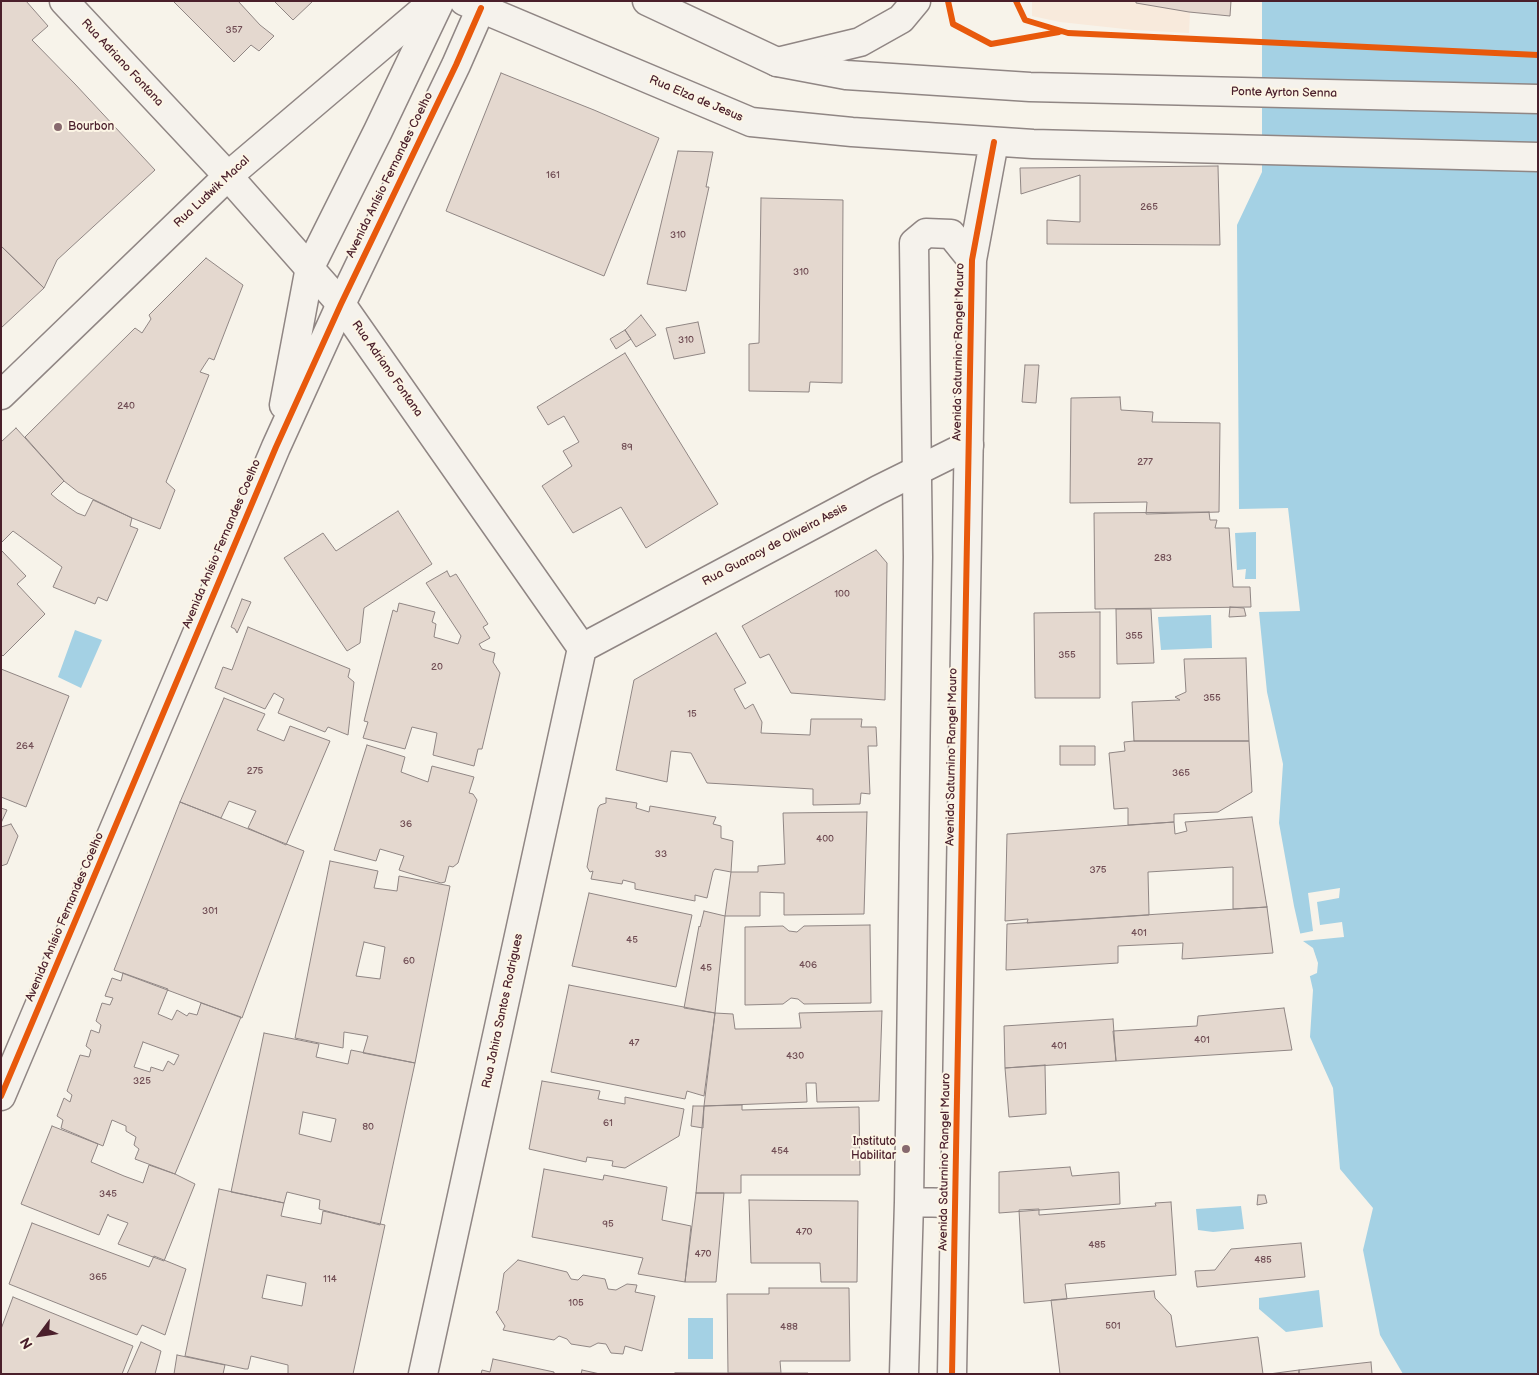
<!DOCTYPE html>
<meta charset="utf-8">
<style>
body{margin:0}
#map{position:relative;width:1539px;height:1375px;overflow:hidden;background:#f7f3ea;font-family:"Balsamiq Sans",sans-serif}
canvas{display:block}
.frame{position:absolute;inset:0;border:2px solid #4a1f2b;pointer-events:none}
.north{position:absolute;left:15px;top:1310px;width:50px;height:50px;-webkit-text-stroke:4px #fcf5e5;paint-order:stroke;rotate:239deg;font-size:14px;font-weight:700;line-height:20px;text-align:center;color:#4a1f2b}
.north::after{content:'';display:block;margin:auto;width:18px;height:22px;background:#4a1f2b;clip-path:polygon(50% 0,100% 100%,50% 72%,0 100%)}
</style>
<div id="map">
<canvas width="1539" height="1375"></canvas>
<div class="frame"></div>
<div class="north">N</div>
</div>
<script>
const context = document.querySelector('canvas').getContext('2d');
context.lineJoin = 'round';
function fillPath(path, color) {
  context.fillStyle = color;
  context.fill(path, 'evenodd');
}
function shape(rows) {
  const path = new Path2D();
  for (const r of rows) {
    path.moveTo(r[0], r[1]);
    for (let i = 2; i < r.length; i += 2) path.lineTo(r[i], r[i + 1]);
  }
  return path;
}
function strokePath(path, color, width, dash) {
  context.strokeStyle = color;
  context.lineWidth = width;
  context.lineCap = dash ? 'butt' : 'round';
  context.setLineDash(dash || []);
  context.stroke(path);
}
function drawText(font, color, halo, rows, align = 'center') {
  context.font = font + ' "Balsamiq Sans",sans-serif';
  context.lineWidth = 4;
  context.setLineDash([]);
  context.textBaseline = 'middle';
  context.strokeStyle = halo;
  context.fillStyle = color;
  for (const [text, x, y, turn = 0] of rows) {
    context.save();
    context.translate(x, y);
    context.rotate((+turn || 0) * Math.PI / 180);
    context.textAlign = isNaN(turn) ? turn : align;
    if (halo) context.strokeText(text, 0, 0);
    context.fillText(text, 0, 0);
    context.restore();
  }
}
const built = shape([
 [1032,1,1231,1,1230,16,1190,12,1189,33,1134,30,1060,22,1032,16]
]);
const water = shape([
 [1262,1,1538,1,1538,1374,1403,1374,1380,1335,1363,1250,1373,1208,1340,1169,1333,1088,1310,1037,1313,990,1294,906,1279,823,1283,764,1267,692,1259,612,1300,611,1288,508,1239,509,1237,225,1262,172],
 [1256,532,1256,579,1245,579,1246,569,1237,570,1235,533],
 [1211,615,1212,648,1161,650,1158,617],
 [75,630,102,640,81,688,58,677],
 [1241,1206,1244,1229,1213,1232,1198,1230,1196,1209],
 [1319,1290,1323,1327,1286,1332,1259,1309,1259,1298],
 [688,1318,713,1318,713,1359,688,1359]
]);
const pier = shape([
 [1340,888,1339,898,1317,902,1320,925,1342,922,1344,937,1303,941,1313,948,1318,963,1317,973,1308,977,1298,934,1313,931,1308,893]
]);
const building = shape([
 [1,1,26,1,48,26,32,40,75,84,155,170,57,260,44,288,1,246,1,1],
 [173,1,238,1,260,25,274,36,259,51,251,45,234,62,173,1],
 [274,1,313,1,293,20,274,1],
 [1136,1,1231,1,1230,16,1189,12,1136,3,1136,1],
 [501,73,594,110,659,138,604,276,446,211,501,73],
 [678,151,713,152,706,187,709,187,686,291,647,284,678,151],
 [1218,166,1220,245,1047,244,1047,220,1080,222,1080,175,1021,194,1020,168,1218,166],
 [761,198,843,200,842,383,810,382,809,392,749,391,749,344,759,343,761,198],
 [1,246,44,288,1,328,1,246],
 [206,258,243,285,214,360,209,358,200,372,209,375,166,482,175,490,160,529,132,518,78,492,64,481,25,437,135,328,142,333,151,319,149,315,206,258],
 [641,315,656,335,636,347,625,330,641,315],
 [698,322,705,353,674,359,666,328,698,322],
 [625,330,631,339,616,349,610,339,625,330],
 [625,353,718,504,646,548,621,507,573,533,542,486,572,466,563,451,579,442,564,416,548,425,537,407,625,353],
 [1025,365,1039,365,1036,403,1022,402,1025,365],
 [1120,397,1121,410,1153,412,1152,422,1220,423,1219,512,1146,514,1147,502,1070,503,1071,398,1120,397],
 [16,428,64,481,51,494,58,500,77,513,85,516,93,500,132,518,130,526,138,529,107,601,98,597,95,604,53,587,62,567,13,531,1,543,1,442,16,428],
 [398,511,432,564,364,608,360,643,347,651,284,558,323,533,336,551,398,511],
 [1209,512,1210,520,1217,520,1215,528,1229,528,1233,587,1250,587,1251,607,1095,609,1094,513,1209,512],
 [1,550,26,576,17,584,45,614,3,656,1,654,1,550],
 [876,550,887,563,885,700,791,693,769,654,760,658,742,626,876,550],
 [447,571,450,577,456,574,488,624,483,627,490,638,479,644,482,649,495,653,493,662,500,673,482,749,478,749,474,766,433,755,437,733,412,727,405,749,363,738,368,722,364,721,393,610,397,612,399,603,435,612,432,622,436,624,434,637,458,644,461,636,426,583,447,571],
 [242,599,251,602,237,633,235,629,231,627,242,599],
 [1230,607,1244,608,1246,616,1229,617,1230,607],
 [1116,609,1151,609,1154,663,1117,664,1116,609],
 [1100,612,1100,698,1035,698,1034,613,1100,612],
 [248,627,350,669,348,677,354,682,348,735,328,727,325,732,278,713,284,699,274,693,265,709,215,688,223,667,232,670,248,627],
 [716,633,746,683,734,689,745,709,753,704,762,722,761,733,810,735,811,719,862,719,861,727,876,727,877,746,868,746,870,794,861,793,860,804,813,805,813,789,707,783,691,753,671,751,667,782,616,770,634,680,716,633],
 [1246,658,1249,741,1134,741,1132,702,1180,700,1175,697,1186,692,1184,659,1246,658],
 [1,669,69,696,26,807,1,797,1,669],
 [224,698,265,714,257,730,284,741,290,726,330,741,286,845,248,828,256,811,229,801,221,818,180,802,224,698],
 [1134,741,1249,741,1252,792,1218,812,1174,814,1174,822,1128,825,1128,808,1114,809,1109,753,1125,751,1124,742,1134,741],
 [367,745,405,757,401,772,428,782,432,766,474,777,469,793,473,794,477,800,458,863,453,867,449,866,445,882,441,883,399,870,404,856,380,849,376,861,334,850,367,745],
 [1060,746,1095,746,1095,765,1060,765,1060,746],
 [606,798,637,803,636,808,649,812,650,806,716,817,713,824,721,826,721,838,733,841,731,872,715,869,713,872,707,898,695,895,695,901,635,889,635,883,623,880,622,884,591,879,593,871,590,872,587,867,598,808,600,805,606,803,606,798],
 [180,802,304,851,242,1018,114,970,180,802],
 [1,808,7,810,1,823,1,808],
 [867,812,864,914,784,915,784,893,760,892,760,916,725,916,731,872,758,872,758,866,785,864,783,813,867,812],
 [1252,817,1267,907,1233,909,1233,867,1148,872,1149,915,1027,923,1028,919,1005,921,1007,834,1174,822,1175,834,1187,831,1185,822,1252,817],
 [11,824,18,836,7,864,1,866,1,827,11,824],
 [330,861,378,871,374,888,397,891,399,876,450,886,415,1063,363,1053,368,1036,344,1032,343,1048,295,1038,330,861],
 [364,942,385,947,380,979,356,976,364,942],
 [589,893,692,915,676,987,572,966,589,893],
 [1267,907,1273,953,1182,959,1183,943,1118,946,1118,963,1006,970,1007,924,1267,907],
 [704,911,725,916,715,1013,684,1008,699,926,700,927,704,911],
 [870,925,871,1003,804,1004,798,999,791,998,783,1004,745,1005,745,927,783,926,789,931,797,932,804,926,870,925],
 [123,973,168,989,158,1014,172,1020,177,1010,187,1016,189,1013,197,1015,201,1003,241,1017,175,1174,135,1159,139,1149,134,1145,136,1137,126,1131,126,1126,112,1120,103,1146,61,1128,63,1120,57,1116,64,1098,70,1102,72,1095,67,1091,80,1055,89,1057,91,1050,86,1046,91,1030,99,1033,101,1025,96,1021,102,1003,110,1005,113,998,105,996,112,978,121,981,123,973],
 [143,1042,179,1055,174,1065,168,1061,163,1071,151,1067,150,1072,134,1067,143,1042],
 [569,985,715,1013,704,1096,687,1091,685,1099,551,1072,569,985],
 [1284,1008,1292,1050,1116,1061,1113,1031,1197,1026,1198,1016,1284,1008],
 [882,1011,879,1101,817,1102,816,1083,806,1083,807,1102,704,1106,715,1013,733,1014,735,1029,801,1028,799,1013,882,1011],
 [1113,1019,1116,1061,1005,1068,1004,1026,1113,1019],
 [264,1033,319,1044,316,1057,348,1064,351,1050,415,1063,380,1225,319,1209,320,1200,287,1192,284,1203,231,1192,264,1033],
 [303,1112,336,1119,331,1142,299,1134,303,1112],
 [1045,1065,1046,1114,1009,1117,1005,1068,1045,1065],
 [542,1081,600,1091,598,1099,625,1104,625,1097,684,1109,679,1136,625,1168,612,1166,613,1161,587,1157,586,1162,529,1149,542,1081],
 [742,1105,742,1110,859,1107,860,1175,741,1175,741,1193,696,1193,704,1106,742,1105],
 [693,1106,704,1106,703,1128,691,1126,693,1106],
 [52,1126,98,1144,91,1162,124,1176,143,1183,149,1165,175,1174,195,1184,164,1261,118,1244,128,1223,109,1216,108,1214,99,1235,21,1204,52,1126],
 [1070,1167,1072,1176,1119,1172,1120,1204,999,1213,999,1172,1070,1167],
 [544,1169,603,1180,604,1175,667,1187,662,1220,691,1226,685,1282,638,1274,643,1258,532,1237,544,1169],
 [219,1189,284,1203,281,1216,321,1224,323,1211,385,1225,353,1374,288,1374,288,1365,251,1356,248,1369,245,1369,185,1356,219,1189],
 [267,1275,306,1283,302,1306,262,1298,267,1275],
 [696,1193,724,1193,716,1282,685,1282,696,1193],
 [1258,1195,1265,1195,1267,1203,1257,1205,1258,1195],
 [749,1200,858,1201,857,1282,821,1282,820,1263,751,1263,749,1200],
 [1171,1202,1176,1275,1065,1284,1067,1299,1024,1303,1019,1210,1039,1209,1039,1215,1156,1206,1155,1203,1171,1202],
 [32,1223,149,1267,154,1256,186,1269,165,1335,142,1325,137,1335,9,1284,32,1223],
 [1301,1243,1305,1277,1197,1287,1195,1271,1215,1270,1231,1249,1301,1243],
 [518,1260,567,1272,571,1279,578,1280,583,1275,605,1279,608,1289,616,1290,627,1284,637,1285,635,1292,655,1296,642,1351,625,1346,623,1354,611,1353,606,1344,598,1343,590,1347,571,1344,567,1339,559,1336,554,1340,503,1330,505,1326,496,1312,498,1310,504,1273,518,1260],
 [769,1288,849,1288,850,1361,780,1361,781,1373,728,1373,727,1294,769,1294,769,1288],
 [1154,1291,1155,1298,1171,1315,1176,1347,1258,1337,1263,1374,1060,1374,1051,1300,1154,1291],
 [13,1297,133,1346,122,1374,1,1374,1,1329,13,1297],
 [141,1342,161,1351,155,1374,127,1374,141,1342],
 [177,1355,225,1365,223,1374,174,1374,177,1355],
 [493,1359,554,1372,554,1374,481,1374,482,1370,490,1372,493,1359],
 [1371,1362,1372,1374,1299,1374,1299,1370,1371,1362],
 [582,1370,600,1374,581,1374,582,1370],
 [1299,1370,1299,1374,1269,1374,1299,1370],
 [675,1373,808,1373,808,1374,675,1373]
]);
const minor = shape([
 [64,1,228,176,341,304,582,648],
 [777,62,860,42,901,19,916,1],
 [1,395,228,176,434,1],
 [582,648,878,490,969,445],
 [423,1374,582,648]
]);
const tertiary = shape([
 [464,1,751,122,852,132,1033,144,1538,157],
 [647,1,777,62,846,75,1030,87,1538,99],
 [284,405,310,267,378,131,440,1],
 [1,1096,276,447,341,304,456,65,481,8],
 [909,1202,955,1203],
 [904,1374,909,1202,918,557,914,243,926,233,951,234,972,260],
 [952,1374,972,260,994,142]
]);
const cycleway = shape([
 [948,1,953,24,991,44,1059,32],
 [1016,1,1025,20,1068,33,1538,55],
 [1,1096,276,447,341,304,456,65,481,8],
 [952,1374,972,260,994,142]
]);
const markers = [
 [58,127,5,"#87696e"],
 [906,1149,5,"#87696e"]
];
const numberNames = [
 ["357",234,30],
 ["161",553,175],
 ["265",1149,207],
 ["310",678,235],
 ["310",801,272],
 ["310",686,340],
 ["240",126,406],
 ["89",627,447],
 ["277",1145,462],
 ["283",1163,558],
 ["100",842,594],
 ["355",1134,636],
 ["355",1067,655],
 ["20",437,667],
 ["355",1212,698],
 ["15",692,714],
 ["264",25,746],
 ["275",255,771],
 ["365",1181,773],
 ["36",406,824],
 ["400",825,839],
 ["33",661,854],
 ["375",1098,870],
 ["301",210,911],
 ["401",1139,933],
 ["45",632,940],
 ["60",409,961],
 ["406",808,965],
 ["45",706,968],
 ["401",1202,1040],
 ["47",634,1043],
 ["401",1059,1046],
 ["430",795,1056],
 ["325",142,1081],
 ["61",608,1123],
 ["80",368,1127],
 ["454",780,1151],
 ["345",108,1194],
 ["95",608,1224],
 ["470",804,1232],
 ["485",1097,1245],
 ["470",703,1254],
 ["485",1263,1260],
 ["365",98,1277],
 ["114",330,1279],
 ["105",576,1303],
 ["501",1113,1326],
 ["488",789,1327]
];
const streetNames = [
 ["Rua Adriano Fontana",122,63,47],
 ["Ponte Ayrton Senna",1284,93,1],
 ["Rua Elza de Jesus",696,99,23],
 ["Avenida Anísio Fernandes Coelho",390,175,-64],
 ["Rua Ludwik Macal",212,192,-43],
 ["Avenida Saturnino Rangel Mauro",959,352,-89],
 ["Rua Adriano Fontana",387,369,55],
 ["Avenida Anísio Fernandes Coelho",222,544,-67],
 ["Rua Guaracy de Oliveira Assis",775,545,-28],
 ["Avenida Saturnino Rangel Mauro",952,757,-89],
 ["Avenida Anísio Fernandes Coelho",65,917,-67],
 ["Rua Jahira Santos Rodrigues",503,1011,-78],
 ["Avenida Saturnino Rangel Mauro",945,1162,-89]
];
const poiNames = [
 ["Bourbon",68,127],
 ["Instituto",896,1142,"right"],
 ["Habilitar",896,1156,"right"]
];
fillPath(built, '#f8eadc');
fillPath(water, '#a4d1e4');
fillPath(pier, '#f7f3ea');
fillPath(building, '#e4d8cf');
strokePath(building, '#908684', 1);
strokePath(minor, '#908684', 31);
strokePath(tertiary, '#908684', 31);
strokePath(minor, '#f5f2ec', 28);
strokePath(tertiary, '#f5f2ec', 28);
strokePath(cycleway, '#e8590c', 6);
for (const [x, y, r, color] of markers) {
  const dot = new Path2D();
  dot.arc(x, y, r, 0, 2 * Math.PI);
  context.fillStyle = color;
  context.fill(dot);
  strokePath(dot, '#fcf5e5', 2);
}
drawText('10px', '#704d54', null, numberNames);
drawText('12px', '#4a1f2b', '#fcf5e5', streetNames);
drawText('12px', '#4a1f2b', '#fcf5e5', poiNames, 'left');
</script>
